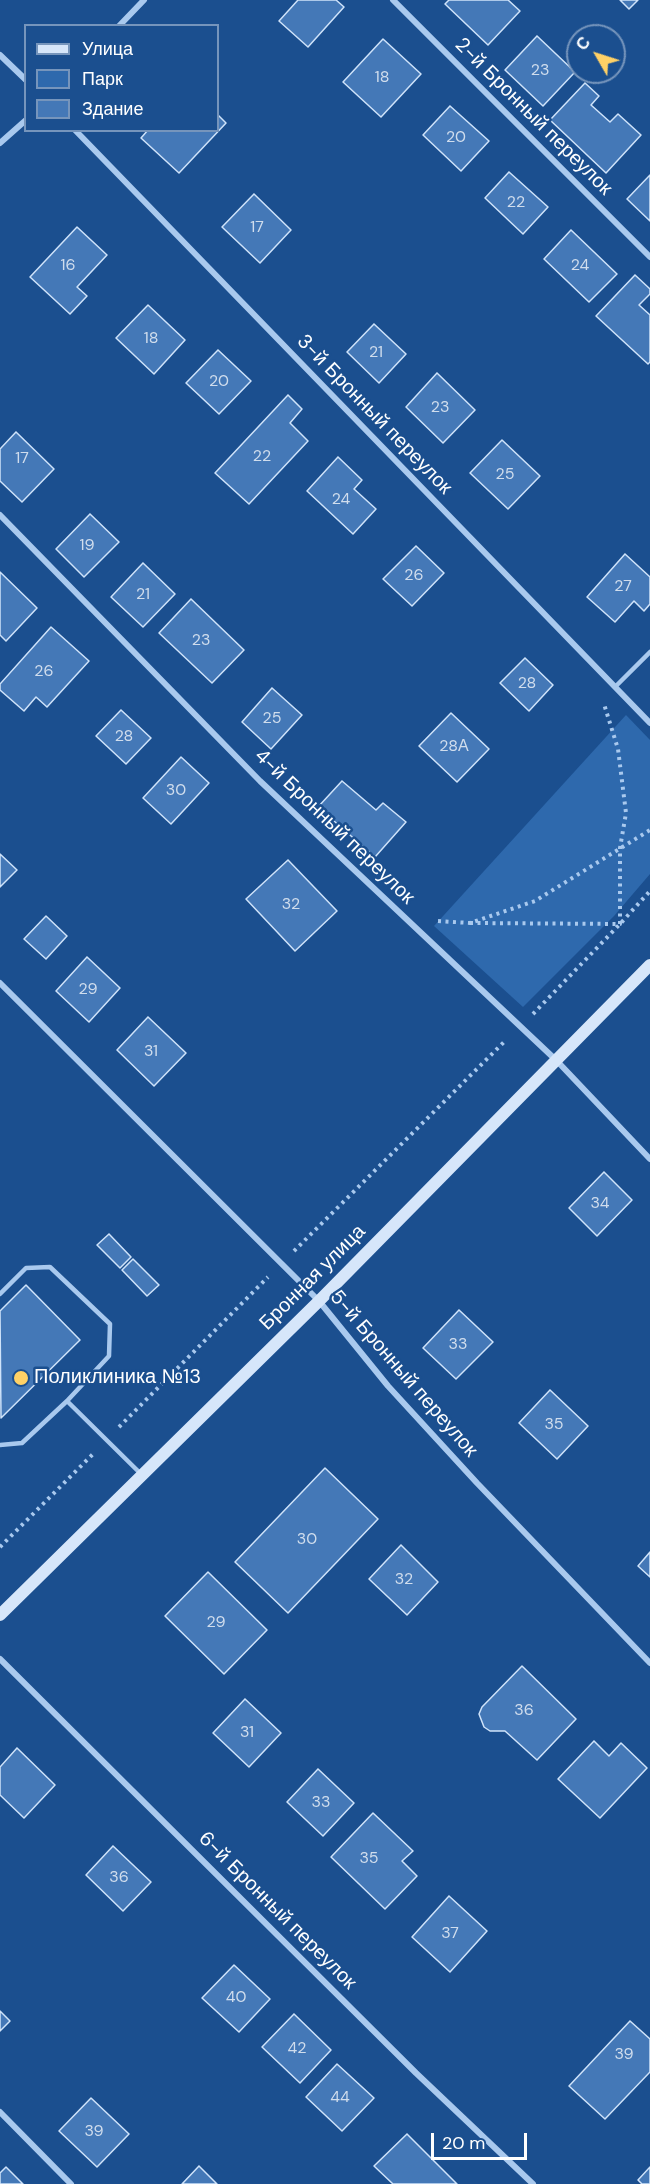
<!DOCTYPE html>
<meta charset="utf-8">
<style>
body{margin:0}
#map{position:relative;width:650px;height:2184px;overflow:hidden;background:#1b4f8f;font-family:"DM Sans",sans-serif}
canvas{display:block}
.legend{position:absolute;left:24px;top:24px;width:195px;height:108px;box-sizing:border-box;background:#1b4f8f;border:2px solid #7695bc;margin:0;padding:8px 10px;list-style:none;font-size:18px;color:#fff}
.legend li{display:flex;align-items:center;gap:12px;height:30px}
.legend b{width:30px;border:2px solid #7695bc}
.north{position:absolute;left:566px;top:24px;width:60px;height:60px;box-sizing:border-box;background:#1b4f8f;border:2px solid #7695bc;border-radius:50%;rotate:309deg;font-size:16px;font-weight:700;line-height:24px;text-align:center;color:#fff}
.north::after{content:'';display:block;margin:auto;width:21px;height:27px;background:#ffd166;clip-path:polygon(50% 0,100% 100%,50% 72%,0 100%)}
.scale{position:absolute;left:431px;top:2133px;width:96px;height:27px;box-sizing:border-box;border:3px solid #fff;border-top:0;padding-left:8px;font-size:18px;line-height:21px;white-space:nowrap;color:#fff;-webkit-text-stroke:4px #1b4f8f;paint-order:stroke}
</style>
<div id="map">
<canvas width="650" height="2184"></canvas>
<ul class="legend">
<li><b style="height:8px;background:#d6e6fa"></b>Улица</li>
<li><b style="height:16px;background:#2e69ad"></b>Парк</li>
<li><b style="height:16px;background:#4478b7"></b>Здание</li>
</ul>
<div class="north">С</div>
<div class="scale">20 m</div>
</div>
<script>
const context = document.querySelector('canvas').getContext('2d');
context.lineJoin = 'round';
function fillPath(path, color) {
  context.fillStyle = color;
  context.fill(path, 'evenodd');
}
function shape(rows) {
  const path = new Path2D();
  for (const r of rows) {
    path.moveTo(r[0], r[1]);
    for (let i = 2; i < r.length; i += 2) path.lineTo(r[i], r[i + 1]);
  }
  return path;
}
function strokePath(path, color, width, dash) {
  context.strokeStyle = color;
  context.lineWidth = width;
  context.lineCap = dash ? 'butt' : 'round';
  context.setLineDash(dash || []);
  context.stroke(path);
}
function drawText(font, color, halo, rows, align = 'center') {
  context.font = font + ' "DM Sans",sans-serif';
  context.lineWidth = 5;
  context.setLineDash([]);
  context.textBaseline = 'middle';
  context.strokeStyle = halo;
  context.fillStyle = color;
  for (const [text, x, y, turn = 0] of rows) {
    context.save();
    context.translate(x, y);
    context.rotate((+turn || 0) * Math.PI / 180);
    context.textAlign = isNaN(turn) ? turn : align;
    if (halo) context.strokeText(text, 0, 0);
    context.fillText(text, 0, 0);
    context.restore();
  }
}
const green = shape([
 [626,715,650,740,650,874,614,916,523,1007,434,926]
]);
const building = shape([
 [298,0,336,0,344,7,308,47,279,21,298,0],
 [449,0,508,0,520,11,488,45,445,4,449,0],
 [620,0,638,0,629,9,620,0],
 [537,36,575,72,543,106,505,70,537,36],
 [383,39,421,74,381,117,343,82,383,39],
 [585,83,599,96,591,105,610,122,618,114,641,135,606,173,550,120,585,83],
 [450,106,489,141,461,171,423,135,450,106],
 [218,115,226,123,179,173,141,138,148,130,218,130,218,115],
 [509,172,548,207,523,234,485,198,509,172],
 [650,175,650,221,627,199,650,175],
 [254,194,291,230,260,263,222,227,254,194],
 [77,227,107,255,77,287,87,296,70,314,30,277,77,227],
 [571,230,617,274,589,302,544,259,571,230],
 [635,275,650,289,650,294,639,305,650,315,650,362,648,364,596,316,635,275],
 [148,305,185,340,154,374,116,338,148,305],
 [374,324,406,354,379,383,347,352,374,324],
 [218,350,251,381,219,414,186,383,218,350],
 [437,373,475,410,443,443,406,407,437,373],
 [288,395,302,409,290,423,308,441,249,504,215,473,288,395],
 [16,432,54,469,22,502,0,481,0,449,16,432],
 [502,440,540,476,508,509,470,473,502,440],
 [338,457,362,480,354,489,376,509,353,534,307,491,338,457],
 [90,514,119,542,84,577,56,549,90,514],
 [416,546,444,573,412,606,383,579,416,546],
 [625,554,650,577,650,604,644,611,634,601,615,622,587,597,625,554],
 [143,563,175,594,143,627,111,597,143,563],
 [0,572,37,608,6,641,0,635,0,572],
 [191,599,244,650,212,683,159,633,191,599],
 [51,627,89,661,47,707,36,697,24,711,0,690,0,684,51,627],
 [525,658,553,685,529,711,500,683,525,658],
 [272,688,302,715,271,749,242,722,272,688],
 [121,710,151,738,126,764,96,736,121,710],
 [451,713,489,749,457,782,419,746,451,713],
 [181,757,209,783,171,824,143,798,181,757],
 [342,781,376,810,383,803,406,822,375,857,318,807,342,781],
 [0,854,17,870,0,887,0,854],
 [288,860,337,911,295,951,246,899,288,860],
 [46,916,67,936,46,959,24,939,46,916],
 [87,957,120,988,89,1022,56,991,87,957],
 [148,1017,186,1053,154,1086,117,1050,148,1017],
 [604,1172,632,1200,597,1236,569,1208,604,1172],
 [109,1234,131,1257,120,1268,97,1245,109,1234],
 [133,1259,159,1285,147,1296,122,1270,133,1259],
 [26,1285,80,1340,1,1418,0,1311,26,1285],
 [459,1310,493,1342,456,1379,423,1348,459,1310],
 [550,1390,588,1426,557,1459,519,1423,550,1390],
 [325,1468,378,1519,288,1613,235,1562,325,1468],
 [401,1545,438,1582,407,1615,369,1579,401,1545],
 [650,1552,650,1577,638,1566,650,1552],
 [208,1572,267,1630,224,1674,165,1616,208,1572],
 [522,1666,576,1719,537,1760,505,1731,490,1731,484,1727,479,1714,482,1707,522,1666],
 [245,1699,281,1733,249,1767,213,1733,245,1699],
 [594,1741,609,1756,621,1743,647,1768,600,1818,558,1779,594,1741],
 [17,1748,55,1785,24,1818,0,1795,0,1767,17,1748],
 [318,1769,354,1803,323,1836,287,1802,318,1769],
 [373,1813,413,1851,402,1861,417,1876,385,1909,331,1857,373,1813],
 [113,1846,151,1882,123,1911,86,1875,113,1846],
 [449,1896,487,1931,450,1972,412,1937,449,1896],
 [234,1965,270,1999,239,2032,202,1998,234,1965],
 [0,2011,10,2021,0,2031,0,2011],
 [294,2014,331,2050,300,2083,262,2047,294,2014],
 [630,2021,650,2039,650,2072,605,2119,569,2086,630,2021],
 [337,2064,374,2098,342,2131,306,2097,337,2064],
 [91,2098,129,2134,97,2167,59,2131,91,2098],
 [407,2134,457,2184,393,2184,374,2166,407,2134],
 [199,2166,217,2184,182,2184,199,2166],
 [6,2167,23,2184,0,2184,0,2173,6,2167],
 [650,2167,650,2184,642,2184,638,2180,650,2167]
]);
const path = shape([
 [438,921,470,923,535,901,650,830],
 [470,923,620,924,620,848,626,813,618,749,604,704],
 [533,1014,620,924,650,891],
 [294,1251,506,1040],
 [119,1427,268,1277],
 [0,1547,95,1452]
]);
const lane = shape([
 [615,687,650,652],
 [0,1294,26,1268,50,1267,110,1324,109,1356,67,1401,22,1443,0,1445],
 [67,1401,142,1475]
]);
const street = shape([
 [393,0,650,257],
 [119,26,144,0],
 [0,55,26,80],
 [75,130,650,723],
 [0,143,26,120],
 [0,515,260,781,557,1061,650,1159],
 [0,983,319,1301,388,1386,477,1483,650,1663],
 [0,1659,416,2073,533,2184],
 [0,2112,71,2184]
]);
const secondary = shape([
 [0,1615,319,1301,650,965]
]);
const markers = [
 [21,1378,8,"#ffd166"]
];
const numberNames = [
 ["23",540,71],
 ["18",382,78],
 ["20",456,138],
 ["22",516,203],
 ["17",257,228],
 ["16",68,266],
 ["24",580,266],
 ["18",151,339],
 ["21",376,353],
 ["20",219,382],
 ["23",440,408],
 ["22",262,457],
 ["17",22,459],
 ["25",505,475],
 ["24",341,500],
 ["19",87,546],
 ["26",414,576],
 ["27",623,587],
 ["21",143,595],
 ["23",201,641],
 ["26",44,672],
 ["28",527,684],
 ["25",272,719],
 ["28",124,737],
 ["28А",454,747],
 ["30",176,791],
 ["32",291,905],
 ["29",88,990],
 ["31",151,1052],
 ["34",600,1204],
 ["33",458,1345],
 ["35",554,1425],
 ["30",307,1540],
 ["32",404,1580],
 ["29",216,1623],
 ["36",524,1711],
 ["31",247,1733],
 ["33",321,1803],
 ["35",369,1859],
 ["36",119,1878],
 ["37",450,1934],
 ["40",236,1998],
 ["42",297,2049],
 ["39",624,2055],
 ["44",340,2098],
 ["39",94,2132]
];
const streetNames = [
 ["2-й Бронный переулок",533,117,45],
 ["3-й Бронный переулок",374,415,46],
 ["4-й Бронный переулок",334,827,44],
 ["Бронная улица",313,1278,-45],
 ["5-й Бронный переулок",403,1374,49],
 ["6-й Бронный переулок",277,1911,45]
];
const poiNames = [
 ["Поликлиника №13",34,1378]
];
fillPath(green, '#2e69ad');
fillPath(building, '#4478b7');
strokePath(building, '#cfe3fa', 1.5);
strokePath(path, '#a9c9ee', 4, [3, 4.5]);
strokePath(lane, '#a9c9ee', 4.5);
strokePath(street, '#a9c9ee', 6);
strokePath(secondary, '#d6e6fa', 12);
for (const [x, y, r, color] of markers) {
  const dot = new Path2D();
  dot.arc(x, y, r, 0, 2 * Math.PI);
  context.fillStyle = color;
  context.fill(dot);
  strokePath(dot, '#1b4f8f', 2);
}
drawText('16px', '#d0dded', null, numberNames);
drawText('20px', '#fff', '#1b4f8f', streetNames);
drawText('20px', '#fff', '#1b4f8f', poiNames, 'left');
</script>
